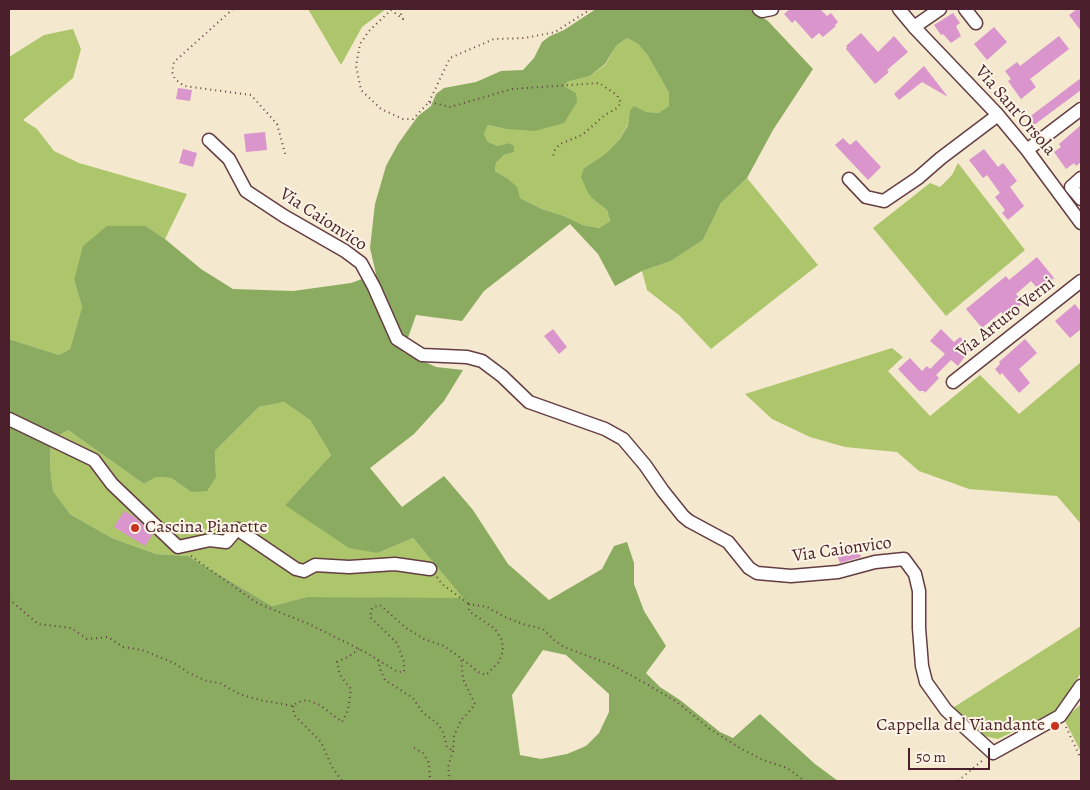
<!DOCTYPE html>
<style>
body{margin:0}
#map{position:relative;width:1090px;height:790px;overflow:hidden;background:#f4e8ce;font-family:Alegreya,serif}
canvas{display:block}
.frame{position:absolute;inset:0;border:10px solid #4a1f2b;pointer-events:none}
.scale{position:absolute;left:908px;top:748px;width:82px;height:22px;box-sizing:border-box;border:2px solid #4a1f2b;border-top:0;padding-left:6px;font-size:15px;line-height:18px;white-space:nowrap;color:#4a1f2b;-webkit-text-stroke:4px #fcf5e5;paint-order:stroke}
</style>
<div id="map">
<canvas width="1090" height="790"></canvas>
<div class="frame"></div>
<div class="scale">50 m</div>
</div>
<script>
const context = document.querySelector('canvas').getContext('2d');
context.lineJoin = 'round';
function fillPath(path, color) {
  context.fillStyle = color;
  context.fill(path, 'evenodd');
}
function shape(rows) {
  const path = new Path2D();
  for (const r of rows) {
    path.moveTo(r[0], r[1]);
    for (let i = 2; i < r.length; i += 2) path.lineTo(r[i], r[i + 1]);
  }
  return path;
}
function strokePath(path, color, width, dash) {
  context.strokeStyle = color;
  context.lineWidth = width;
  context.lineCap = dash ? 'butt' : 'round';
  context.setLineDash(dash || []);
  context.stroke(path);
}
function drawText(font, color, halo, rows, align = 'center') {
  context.font = font + ' Alegreya,serif';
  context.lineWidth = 4;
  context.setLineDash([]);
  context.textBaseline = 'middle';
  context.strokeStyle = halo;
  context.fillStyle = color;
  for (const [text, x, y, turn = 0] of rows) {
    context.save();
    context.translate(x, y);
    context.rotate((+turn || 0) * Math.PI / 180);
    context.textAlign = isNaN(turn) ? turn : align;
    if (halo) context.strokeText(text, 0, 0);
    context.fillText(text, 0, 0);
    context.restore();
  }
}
const green = shape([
 [308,9,386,9,362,27,341,65],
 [73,29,81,49,73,78,23,120,37,129,54,151,79,163,187,194,165,239,146,226,74,280,82,307,70,349,59,355,9,339,9,57,44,35],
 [627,38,638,44,648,56,669,93,669,106,660,113,630,112,628,124,620,139,605,154,584,168,594,200,607,210,610,221,599,228,583,225,564,216,542,209,520,198,507,178,495,171,496,163,504,155,514,152,508,143,498,146,488,142,484,134,488,125,506,129,576,93,563,86,567,82,590,76,605,65,616,46],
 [958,163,1025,250,946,316,873,228,930,183,940,187,952,175],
 [747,178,818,265,711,349,680,316,647,290,642,271,671,261,703,240,721,203],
 [892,348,903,357,888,371,930,416,980,375,1019,414,1081,362,1081,524,1057,496,969,489,919,471,897,452,845,447,810,437,772,419,745,394],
 [284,402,310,420,331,455,285,505,378,553,413,538,464,599,307,597,272,606,188,556,156,554,112,538,70,514,53,491,50,467,51,440,68,430,144,484,156,477,171,478,191,492,216,477,215,451,259,407],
 [1081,626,1081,673,1056,711,998,739,988,737,969,727,951,709],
 [1080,705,1080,729,1081,752,1064,719]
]);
const forest = shape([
 [596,9,750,9,768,21,813,69,773,130,747,178,721,203,703,240,671,261,642,271,615,286,598,254,570,224,484,291,462,321,416,315,403,352,436,367,463,370,444,401,414,434,370,468,402,507,444,476,473,510,508,564,549,600,602,569,614,546,627,542,634,563,634,584,644,611,666,646,646,673,660,687,680,700,720,732,733,738,760,714,815,764,838,781,9,781,9,339,59,355,70,349,82,307,74,280,83,246,107,226,146,226,165,239,201,269,233,289,293,291,351,283,376,274,370,248,375,204,386,166,398,144,418,116,431,106,436,94,444,88,476,82,501,71,523,70,534,58,542,42,550,36,564,30],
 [627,38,638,44,648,56,669,93,669,106,659,113,646,112,634,106,630,111,628,125,620,139,605,154,584,168,581,177,588,193,594,200,607,210,610,221,599,228,583,225,564,216,542,209,520,198,517,187,507,178,495,171,496,163,504,155,514,152,514,146,508,143,498,146,488,142,484,134,488,125,506,129,535,131,564,123,577,102,576,93,564,86,567,82,590,76,605,64,616,46],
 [284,402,310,420,331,455,285,505,349,548,378,553,413,538,463,598,307,597,272,606,188,556,156,554,112,538,70,514,53,491,50,467,51,440,68,430,144,484,156,477,171,478,191,492,207,491,216,477,215,451,259,407],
 [543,650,566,655,609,694,609,712,599,733,586,746,567,754,541,759,520,755,512,695]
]);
const building = shape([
 [790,9,820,9,827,16,831,13,838,22,835,25,836,26,823,37,819,33,812,39,795,20,792,23,784,14],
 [1077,9,1081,9,1081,31,1069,15],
 [953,13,960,23,956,26,961,36,951,43,943,34,941,35,934,25],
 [994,27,1007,42,987,60,974,44],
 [861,33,878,52,894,36,908,52,887,70,889,72,875,84,846,49,847,47,846,46],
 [1059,36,1069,49,1030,79,1036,87,1021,99,1008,81,1011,79,1005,71,1017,62,1020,66],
 [924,66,948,97,922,82,899,100,894,94],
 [1081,78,1081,90,1034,125,1028,118],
 [178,88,192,90,190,101,176,99],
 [1081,125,1081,162,1076,166,1074,163,1066,169,1054,152,1061,147,1059,144],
 [265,132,267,150,246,152,244,134],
 [843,138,850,145,856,140,881,167,868,180,835,145],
 [183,149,197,153,193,167,179,163],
 [984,149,998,167,1003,163,1017,181,1010,187,1024,206,1008,220,1002,213,1005,210,995,197,1000,193,987,175,983,178,969,160],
 [1037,257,1054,278,1039,290,1031,281,1016,294,1023,303,1006,317,1001,312,982,328,966,309,1006,276,1009,280],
 [1075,304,1081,312,1081,329,1070,338,1055,321],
 [553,329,567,347,559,354,544,336],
 [941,329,954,342,960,337,971,348,958,366,951,360,936,375,939,378,925,393,924,391,919,391,898,369,910,358,922,371,927,366,930,369,945,354,930,341],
 [1025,339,1037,353,1019,369,1030,383,1019,393,1002,373,1000,375,995,369,1000,364,999,362],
 [124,511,135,517,153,534,145,546,114,527],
 [855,542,861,557,840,563,835,550]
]);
const path = shape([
 [233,9,174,62,172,72,175,79,184,86,251,95,277,124,286,157],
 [399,9,403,19,391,10,369,31,360,44,356,66,361,90,381,109,403,119,413,119,429,102,450,107,512,89,599,83,617,95,621,103,617,108,605,115,582,135,560,144,554,151,553,159],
 [429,102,450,58,494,39,525,38,555,32,591,9],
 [191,556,257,603,309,624,365,652,398,672,404,672,404,662,397,643,370,617,372,608,380,605,406,628,424,639,444,646,461,658,478,672,486,675,499,662,503,651,502,640,495,629,469,611,469,604,487,607,505,617,523,624,543,629,554,640,564,647,612,665,643,682,677,702,710,729,740,748,763,760,787,768,805,781],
 [437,577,442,584,469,604],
 [9,599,38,624,71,628,87,639,108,637,123,647,142,650,174,663,189,673,207,681,220,683,239,694,260,700,293,706,298,702,307,700,320,705,342,722,348,710,351,689,340,675,337,662,348,657,359,649],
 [378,660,380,669,385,680,413,698,423,713,437,723,443,732,447,747,453,751],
 [293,706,294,715,321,742,332,767,342,781],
 [1066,727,1081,759],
 [414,748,423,753,429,763,430,781],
 [450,781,448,767,453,751,454,736,461,720,468,713,475,704,463,679,461,658],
 [958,781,983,760]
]);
const minor = shape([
 [759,9,762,11,772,9],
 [899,9,914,27,998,115,1027,150,1081,223],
 [965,9,976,23],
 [914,27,940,9],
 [209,140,229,159,246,191,284,216,345,251,361,263,374,287,397,339,422,355,467,357,482,361,502,376,529,402,605,429,623,439,645,465,663,491,683,516,689,521,728,542,749,568,757,573,791,576,838,572,875,562,904,559,915,574,919,591,919,628,922,666,926,682,946,710,993,753,1060,716,1081,686],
 [1027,150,1081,109],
 [1081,178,1071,187,1081,199],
 [849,179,866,197,884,201,918,178,941,158,998,115],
 [953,382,1081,281],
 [9,419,94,460,112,484,178,547,210,540,226,542,237,529,296,569,304,571,315,565,349,567,395,564,430,569]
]);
const markers = [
 [135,528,5,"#c8321e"],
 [1055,726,5,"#c8321e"]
];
const streetNames = [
 ["Via Sant'Orsola",1015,111,49],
 ["Via Caionvico",323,220,33],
 ["Via Arturo Verni",1006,318,-38],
 ["Via Caionvico",842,550,-8]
];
const poiNames = [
 ["Cascina Pianette",145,528],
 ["Cappella del Viandante",1045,726,"right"]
];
fillPath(green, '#adc66c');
fillPath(forest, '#8aab60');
fillPath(building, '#d995cc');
strokePath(minor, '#643d43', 15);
strokePath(path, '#643d43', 2, [1, 4]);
strokePath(minor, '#fff', 12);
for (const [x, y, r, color] of markers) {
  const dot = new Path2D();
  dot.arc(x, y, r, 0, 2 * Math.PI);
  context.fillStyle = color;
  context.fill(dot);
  strokePath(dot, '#fcf5e5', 2);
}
drawText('18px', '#4a1f2b', '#fcf5e5', streetNames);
drawText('18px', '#4a1f2b', '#fcf5e5', poiNames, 'left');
</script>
